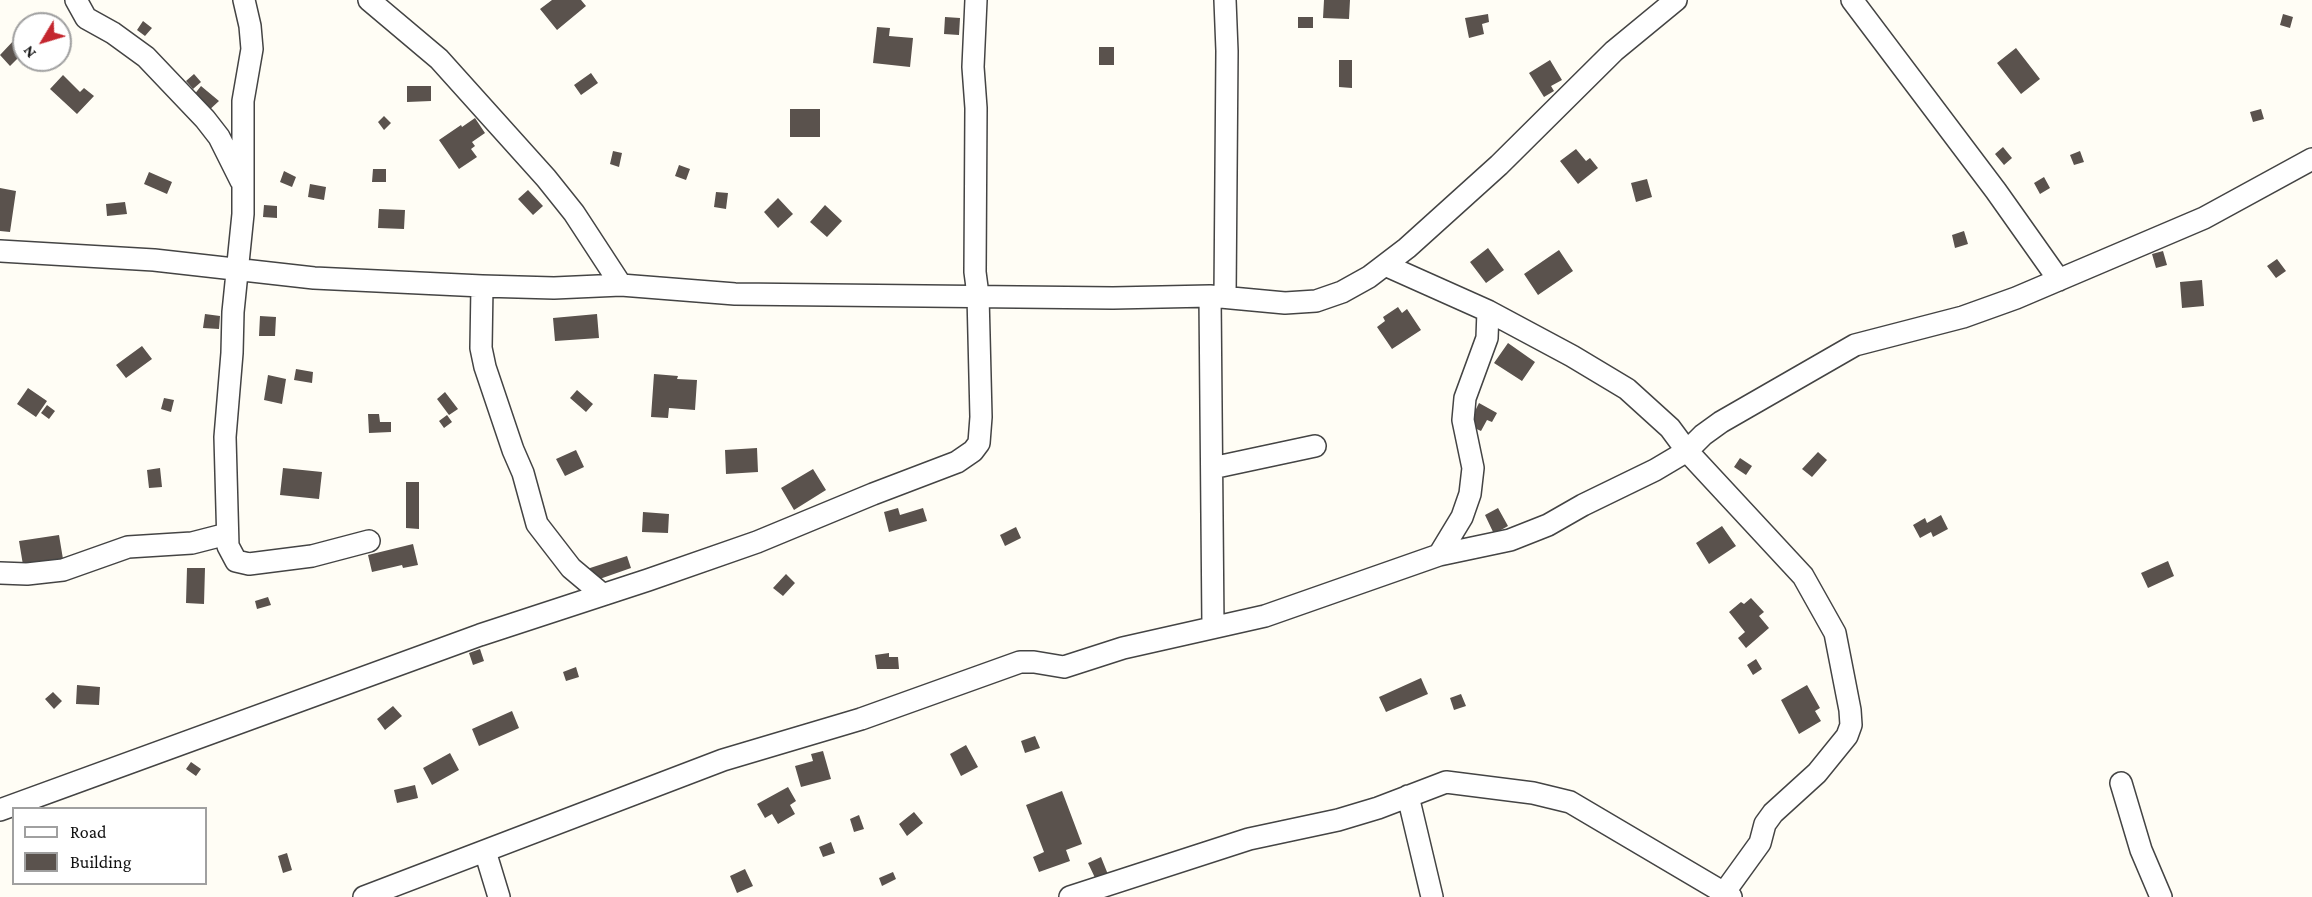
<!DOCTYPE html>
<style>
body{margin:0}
#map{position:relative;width:2312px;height:897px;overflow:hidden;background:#fffdf5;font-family:"Crimson Pro",serif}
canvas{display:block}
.legend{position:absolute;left:12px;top:807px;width:195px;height:78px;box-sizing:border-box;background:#fff;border:2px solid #a0a0a0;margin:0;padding:8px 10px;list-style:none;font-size:18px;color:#111}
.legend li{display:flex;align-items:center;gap:12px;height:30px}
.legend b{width:30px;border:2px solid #a0a0a0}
.north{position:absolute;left:12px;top:12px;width:60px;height:60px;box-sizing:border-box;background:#fff;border:2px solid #a0a0a0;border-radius:50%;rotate:232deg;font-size:16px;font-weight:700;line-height:24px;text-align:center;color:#111}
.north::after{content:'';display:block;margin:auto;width:21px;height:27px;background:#c4262e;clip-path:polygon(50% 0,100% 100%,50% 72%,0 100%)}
</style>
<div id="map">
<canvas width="2312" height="897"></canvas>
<ul class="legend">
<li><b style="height:8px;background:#fff"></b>Road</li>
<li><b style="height:16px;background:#5a524d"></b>Building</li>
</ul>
<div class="north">N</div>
</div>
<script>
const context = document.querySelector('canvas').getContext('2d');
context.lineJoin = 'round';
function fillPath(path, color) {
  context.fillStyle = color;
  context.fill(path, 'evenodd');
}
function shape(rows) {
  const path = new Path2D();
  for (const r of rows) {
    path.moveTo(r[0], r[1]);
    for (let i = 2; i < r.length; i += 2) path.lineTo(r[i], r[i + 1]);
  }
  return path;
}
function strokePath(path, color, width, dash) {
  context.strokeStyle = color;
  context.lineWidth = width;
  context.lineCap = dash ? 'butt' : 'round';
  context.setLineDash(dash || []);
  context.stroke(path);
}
const building = shape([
 [552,0,581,0,586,6,557,30,540,9],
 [1324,0,1350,0,1349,19,1323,18],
 [1488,14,1489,22,1482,24,1484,34,1469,38,1465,18],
 [2283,14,2293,17,2290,28,2280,25],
 [945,17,960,18,959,35,944,34],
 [1298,17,1313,17,1313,28,1298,28],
 [143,21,152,28,145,36,137,30],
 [877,27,890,28,889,36,913,38,910,67,873,63],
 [16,38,24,46,24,52,10,66,0,55],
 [1099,47,1114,47,1114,65,1099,65],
 [2016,48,2040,79,2021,94,1997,63],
 [1339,60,1352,60,1352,88,1339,87],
 [1550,60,1562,80,1551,86,1554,91,1544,97,1529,73],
 [591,73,598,83,581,95,574,85],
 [194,74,201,82,193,89,186,81],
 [63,75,80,92,84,88,94,96,77,114,50,89],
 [201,86,219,101,206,113,190,100],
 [407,86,431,86,431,101,407,102],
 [790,109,820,109,820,137,790,137],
 [2261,109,2264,119,2253,122,2250,112],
 [384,116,391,123,384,130,378,122],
 [475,118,485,133,472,142,475,146,471,149,477,157,459,169,439,140,461,125,462,127],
 [2003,147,2012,158,2004,165,1995,154],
 [1576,149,1586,161,1590,158,1598,168,1578,184,1560,161],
 [613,151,622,153,619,167,610,164],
 [2080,151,2084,162,2074,165,2070,155],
 [679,165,690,169,686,180,675,176],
 [373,169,386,169,386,182,372,182],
 [284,171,296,177,292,187,280,182],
 [149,172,172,182,167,194,144,184],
 [2044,177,2050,188,2040,194,2034,183],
 [1647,179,1652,197,1636,202,1631,183],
 [310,184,326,187,324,200,308,197],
 [0,188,16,191,10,232,0,231],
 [528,190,543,206,533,215,518,199],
 [716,192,728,193,726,209,714,207],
 [778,198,793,214,778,228,764,212],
 [125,202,127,214,107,216,106,204],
 [264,205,277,206,277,218,263,217],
 [825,205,842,221,827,237,810,222],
 [379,209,405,210,404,229,378,228],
 [1964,231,1968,244,1955,248,1952,235],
 [1488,248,1504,270,1486,283,1470,262],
 [1559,250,1573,271,1538,295,1524,274],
 [2163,251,2167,265,2156,268,2152,254],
 [2277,259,2286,271,2276,278,2267,266],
 [2202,280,2204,306,2182,308,2180,282],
 [1398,307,1402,313,1407,309,1421,330,1392,349,1377,327,1385,321,1383,317],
 [205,314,220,316,219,329,203,328],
 [597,314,599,338,555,341,553,318],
 [260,316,276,317,275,336,259,336],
 [1508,343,1535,362,1522,381,1494,363],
 [142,346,152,359,126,378,116,365],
 [296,369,313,372,312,383,294,380],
 [654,374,678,376,677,379,697,380,695,410,669,408,668,418,651,417],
 [268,375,286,379,282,404,264,400],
 [28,388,47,401,36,417,17,404],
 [577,390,593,404,586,412,570,398],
 [445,392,458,409,449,415,437,399],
 [164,398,174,400,171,412,161,409],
 [1479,403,1497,413,1492,422,1487,420,1481,431,1468,425],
 [47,405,55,411,49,419,41,413],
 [368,414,379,414,380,422,391,422,391,432,369,433],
 [447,415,452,422,444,428,439,421],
 [757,448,758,472,726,474,725,450],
 [576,450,584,467,565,476,556,459],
 [1818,452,1827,460,1812,477,1802,469],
 [1740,458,1752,466,1746,475,1734,467],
 [160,468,162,487,149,488,147,470],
 [283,468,322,472,319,499,280,495],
 [813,469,826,490,794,510,781,488],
 [406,482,419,482,419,529,406,528],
 [898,508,900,515,923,508,927,521,889,532,884,512],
 [1498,508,1508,526,1494,534,1485,515],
 [643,512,669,514,668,533,642,532],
 [1941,515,1948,529,1933,537,1931,532,1920,538,1913,525,1925,518,1927,523],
 [1722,526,1736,546,1709,564,1696,543],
 [1016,527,1021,538,1005,546,1000,535],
 [59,535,63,559,23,565,19,541],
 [413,544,418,565,403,568,402,565,372,572,368,555],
 [627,556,631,568,591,582,587,569],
 [2168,561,2174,576,2148,588,2141,573],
 [187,568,205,568,204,604,186,603],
 [786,574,795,583,783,596,773,588],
 [268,597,271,605,257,609,255,601],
 [1751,598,1764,612,1759,616,1769,628,1746,648,1738,638,1745,632,1729,612,1741,602,1744,604],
 [480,649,484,661,473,665,469,653],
 [889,653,889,657,898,657,899,669,877,669,875,655],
 [1756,659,1762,669,1753,675,1747,665],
 [576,667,579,677,566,681,563,672],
 [1421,678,1428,694,1386,712,1379,697],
 [77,685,100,687,99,705,76,704],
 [1807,685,1820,708,1815,711,1821,721,1799,734,1781,700],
 [53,692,62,701,54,709,45,699],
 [1461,694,1466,706,1454,710,1450,698],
 [393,706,402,716,385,730,377,719],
 [512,711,519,728,479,746,472,729],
 [1035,736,1040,748,1025,753,1021,741],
 [966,745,978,767,961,776,950,754],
 [823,751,831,779,801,787,795,766,813,761,811,754],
 [450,753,459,770,432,785,423,768],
 [191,762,201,769,196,776,186,769],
 [415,785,418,798,397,803,394,790],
 [788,787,796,801,790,805,795,814,778,824,772,814,765,818,757,804],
 [1062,791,1082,844,1066,850,1070,861,1039,872,1033,857,1044,852,1026,805],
 [914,812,923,823,907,836,899,824],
 [859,815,864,829,854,832,850,819],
 [831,842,835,853,823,857,819,847],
 [287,853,292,870,283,873,278,856],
 [1101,857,1109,877,1097,882,1088,863],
 [745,869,753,886,737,893,730,876],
 [893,872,896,879,882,886,879,878]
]);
const street = shape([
 [76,0,86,18,113,33,146,57,205,119,219,137,241,181],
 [244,0,250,26,252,49,243,101,243,214,233,312,232,353,225,437,228,546,236,561,249,564,312,556,369,541],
 [369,0,439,59,546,178,574,213,621,285],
 [1852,0,1996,191,2059,280],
 [0,251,154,260,314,278,482,286,554,288,621,285,735,294,1113,298,1210,296,1285,303,1316,301,1342,292,1369,277,1407,248,1499,165,1614,51,1676,0],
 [1385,265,1488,311,1572,356,1627,389,1670,428,1687,451,1703,435,1721,422,1855,345,1963,317,2016,298,2204,218,2312,159],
 [482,286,481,348,485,367,513,450,523,473,537,524,571,568,602,594],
 [1210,296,1213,627],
 [1225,297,1227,51,1225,0],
 [1212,468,1315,446],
 [1439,555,1462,517,1470,494,1473,468,1463,420,1465,398,1487,338,1488,311],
 [0,573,27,574,63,570,128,547,192,543,227,534],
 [2121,783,2141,850,2161,897],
 [1408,796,1432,897],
 [0,810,480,635,648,580,757,542,873,494,957,462,973,451,979,443,981,417,978,295,975,272,976,108,973,67,976,0],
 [485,851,499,897],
 [364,897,723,760,861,719,1020,662,1034,662,1064,667,1123,648,1265,616,1439,555,1510,540,1548,525,1583,505,1655,470,1687,451,1803,576,1835,633,1850,710,1851,725,1847,736,1817,773,1773,813,1765,824,1760,843,1721,897],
 [1070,897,1249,839,1338,820,1378,808,1446,782,1533,793,1570,802,1731,897]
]);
fillPath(building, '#5a524d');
strokePath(street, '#444', 24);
strokePath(street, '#fff', 21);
</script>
